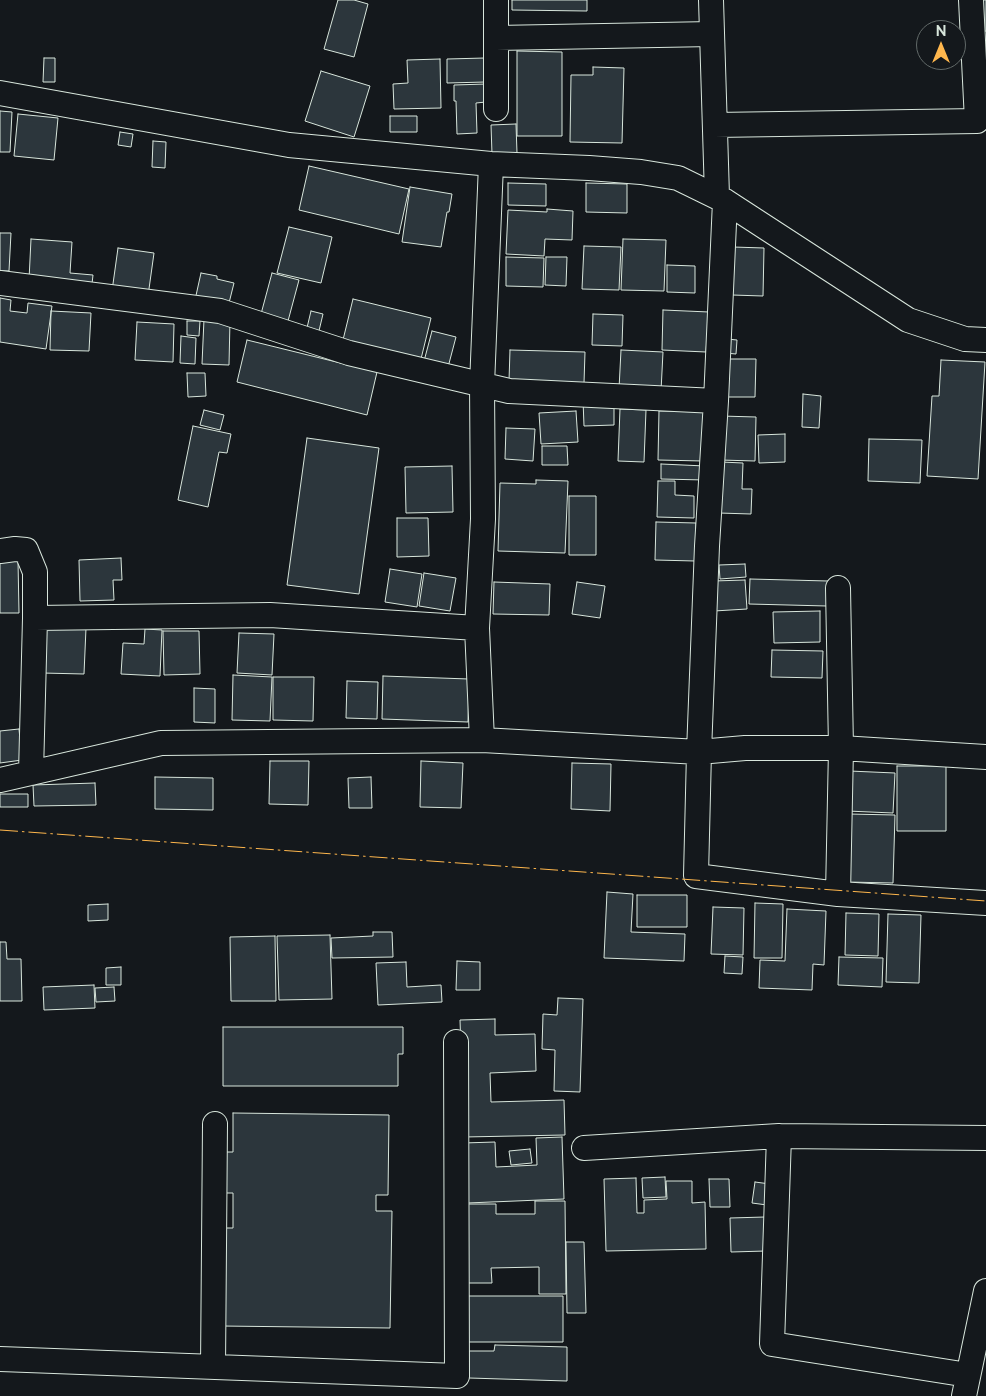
<!DOCTYPE html>
<style>
body{margin:0}
#map{position:relative;width:986px;height:1396px;overflow:hidden;background:#14181c;font-family:Raleway,sans-serif}
canvas{display:block}
.north{position:absolute;left:916px;top:20px;width:50px;height:50px;box-sizing:border-box;background:#14181c;border:1px solid #626a69;border-radius:50%;rotate:0deg;font-size:14px;font-weight:700;line-height:20px;text-align:center;color:#d8e6dc}
.north::after{content:'';display:block;margin:auto;width:18px;height:22px;background:#ffb74d;clip-path:polygon(50% 0,100% 100%,50% 72%,0 100%)}
</style>
<div id="map">
<canvas width="986" height="1396"></canvas>
<div class="north">N</div>
</div>
<script>
const context = document.querySelector('canvas').getContext('2d');
context.lineJoin = 'round';
function fillPath(path, color) {
  context.fillStyle = color;
  context.fill(path, 'evenodd');
}
function shape(rows) {
  const path = new Path2D();
  for (const r of rows) {
    path.moveTo(r[0], r[1]);
    for (let i = 2; i < r.length; i += 2) path.lineTo(r[i], r[i + 1]);
  }
  return path;
}
function strokePath(path, color, width, dash) {
  context.strokeStyle = color;
  context.lineWidth = width;
  context.lineCap = dash ? 'butt' : 'round';
  context.setLineDash(dash || []);
  context.stroke(path);
}
const building = shape([
 [338,0,354,0,368,4,354,57,324,49,338,0],
 [512,0,587,0,587,11,512,10,512,0],
 [981,0,986,0,986,31,982,32,981,0],
 [517,51,562,52,562,136,517,136,517,51],
 [44,58,55,58,55,82,43,82,44,58],
 [485,58,486,82,447,83,447,59,485,58],
 [440,59,441,108,394,109,393,84,408,83,407,60,440,59],
 [593,67,624,68,622,143,570,142,571,75,593,75,593,67],
 [321,71,370,86,354,137,305,121,321,71],
 [486,84,486,102,476,103,477,133,457,134,456,101,454,101,454,85,486,84],
 [0,111,12,112,10,152,0,152,0,111],
 [18,114,58,118,54,160,14,156,18,114],
 [390,116,417,116,417,132,390,132,390,116],
 [516,124,517,153,492,154,491,125,516,124],
 [120,132,133,134,131,147,118,145,120,132],
 [153,141,166,142,165,168,152,167,153,141],
 [309,166,409,189,399,234,299,210,309,166],
 [508,183,546,184,546,206,508,205,508,183],
 [586,183,627,184,627,213,586,212,586,183],
 [410,187,452,194,449,212,447,212,441,247,402,242,410,187],
 [547,209,573,211,572,240,545,239,544,256,506,254,508,210,547,212,547,209],
 [289,227,332,237,321,283,277,273,289,227],
 [0,233,11,233,9,271,0,271,0,233],
 [31,239,72,242,70,273,93,275,92,284,29,280,31,239],
 [623,239,666,240,664,291,621,290,623,239],
 [584,246,621,247,619,290,582,289,584,246],
 [733,247,764,248,763,296,732,295,733,247],
 [118,248,154,253,148,296,112,291,118,248],
 [506,257,544,258,543,287,506,286,506,257],
 [546,257,567,257,566,286,545,285,546,257],
 [667,265,695,266,695,293,667,292,667,265],
 [201,273,217,276,217,279,234,283,228,307,195,300,201,273],
 [272,273,299,280,288,321,261,314,272,273],
 [0,298,11,300,10,311,27,313,28,303,52,306,46,349,0,342,0,298],
 [353,299,431,318,420,363,342,344,353,299],
 [663,310,709,312,706,352,662,350,663,310],
 [51,311,91,313,89,351,50,350,51,311],
 [311,311,323,314,318,335,306,332,311,311],
 [593,314,623,315,622,346,592,345,593,314],
 [204,319,230,320,229,365,202,364,204,319],
 [187,321,200,321,199,336,187,335,187,321],
 [137,322,174,324,173,362,135,360,137,322],
 [432,331,456,337,447,371,423,365,432,331],
 [181,336,196,338,195,364,180,363,181,336],
 [727,339,737,340,736,354,725,353,727,339],
 [247,340,377,372,367,415,237,382,247,340],
 [510,350,585,352,584,383,509,381,510,350],
 [621,350,663,352,661,391,619,389,621,350],
 [719,359,756,359,755,397,719,397,719,359],
 [941,360,985,362,978,479,927,476,932,396,939,396,941,360],
 [187,373,205,373,206,396,188,397,187,373],
 [803,394,821,396,819,428,802,427,803,394],
 [583,400,614,400,614,425,584,426,583,400],
 [620,409,646,410,644,462,618,461,620,409],
 [204,410,224,415,220,430,200,425,204,410],
 [576,411,578,442,541,444,539,413,576,411],
 [659,411,704,411,703,461,658,460,659,411],
 [721,416,756,417,755,461,720,460,721,416],
 [193,426,231,434,227,453,219,452,208,507,178,500,193,426],
 [506,428,535,429,533,461,505,459,506,428],
 [785,434,785,462,759,463,758,435,785,434],
 [307,438,379,448,359,594,287,585,307,438],
 [869,439,922,440,920,483,868,481,869,439],
 [542,446,567,446,568,465,542,465,542,446],
 [721,462,743,463,742,489,752,489,751,514,719,513,721,462],
 [661,464,705,466,705,480,661,479,661,464],
 [452,466,453,512,406,513,405,467,452,466],
 [536,480,568,481,565,553,498,551,500,483,536,484,536,480],
 [658,481,675,481,675,495,694,496,694,518,657,517,658,481],
 [569,496,596,496,596,555,569,555,569,496],
 [397,518,428,518,429,556,397,557,397,518],
 [656,522,696,523,695,561,655,560,656,522],
 [121,558,122,580,113,580,114,600,80,601,79,560,121,558],
 [0,561,18,561,19,613,0,613,0,561],
 [745,564,746,577,720,579,719,565,745,564],
 [390,569,422,574,417,607,385,602,390,569],
 [424,573,456,578,450,611,419,606,424,573],
 [750,579,828,581,827,606,749,604,750,579],
 [745,580,747,609,714,611,713,581,745,580],
 [494,582,550,584,549,615,493,614,494,582],
 [577,582,605,586,600,618,572,614,577,582],
 [820,611,820,642,774,643,773,612,820,611],
 [44,627,86,628,84,674,42,673,44,627],
 [145,629,162,630,160,676,121,674,123,643,144,644,145,629],
 [163,631,199,631,200,674,164,675,163,631],
 [239,633,274,634,272,675,237,673,239,633],
 [772,650,823,651,822,678,771,677,772,650],
 [233,675,272,677,270,721,232,720,233,675],
 [383,676,469,679,468,722,382,719,383,676],
 [273,677,314,677,313,721,273,720,273,677],
 [347,681,378,682,377,719,346,718,347,681],
 [194,688,215,689,215,723,194,722,194,688],
 [19,729,22,760,0,763,0,731,19,729],
 [270,761,309,761,308,805,269,804,270,761],
 [421,761,463,763,461,808,420,807,421,761],
 [572,763,611,764,610,811,571,809,572,763],
 [897,766,946,766,946,831,897,831,897,766],
 [849,771,895,773,893,813,847,811,849,771],
 [155,777,213,778,213,810,155,809,155,777],
 [371,777,372,808,349,808,348,778,371,777],
 [95,783,96,805,34,806,33,785,95,783],
 [0,794,28,794,28,807,0,807,0,794],
 [849,814,895,815,893,883,847,882,849,814],
 [607,892,633,894,631,932,685,934,684,961,604,958,607,892],
 [637,895,687,895,687,927,637,927,637,895],
 [755,903,783,904,782,958,754,958,755,903],
 [108,904,108,920,88,921,88,905,108,904],
 [713,907,744,908,743,955,711,954,713,907],
 [787,909,826,911,824,965,813,964,812,990,759,988,760,960,785,961,787,909],
 [846,913,879,914,878,956,845,955,846,913],
 [888,914,921,915,919,983,886,982,888,914],
 [373,932,392,932,393,957,332,958,331,938,373,936,373,932],
 [330,935,332,999,279,1000,277,936,330,935],
 [275,936,276,1001,231,1001,230,937,275,936],
 [0,942,6,942,7,959,21,959,22,1001,0,1001,0,942],
 [725,956,743,957,742,974,724,973,725,956],
 [839,957,883,958,882,987,838,985,839,957],
 [457,961,480,962,480,990,456,990,457,961],
 [406,962,407,987,441,985,442,1002,378,1005,376,963,406,962],
 [121,967,121,985,106,985,106,968,121,967],
 [94,985,95,1008,44,1010,43,987,94,985],
 [114,987,115,1001,96,1002,95,988,114,987],
 [558,998,583,999,580,1092,554,1091,555,1050,542,1049,543,1014,557,1015,558,998],
 [495,1019,495,1035,535,1034,536,1071,490,1073,491,1102,564,1100,565,1135,464,1137,460,1020,495,1019],
 [223,1027,403,1027,403,1054,398,1054,398,1086,223,1086,223,1027],
 [233,1113,389,1115,388,1195,376,1195,376,1211,392,1211,390,1328,221,1326,222,1228,233,1228,233,1193,224,1193,224,1152,233,1152,233,1113],
 [562,1137,564,1199,467,1203,463,1143,495,1142,496,1167,537,1165,536,1138,562,1137],
 [530,1149,532,1163,511,1165,509,1151,530,1149],
 [665,1177,666,1197,643,1198,642,1178,665,1177],
 [636,1178,637,1213,644,1213,644,1200,667,1199,666,1181,692,1181,692,1203,705,1202,706,1249,606,1251,604,1179,636,1178],
 [709,1179,729,1179,730,1207,710,1207,709,1179],
 [755,1182,770,1184,767,1205,752,1203,755,1182],
 [535,1201,565,1201,566,1294,539,1294,539,1267,491,1268,492,1283,465,1283,464,1204,496,1204,496,1214,535,1214,535,1201],
 [765,1217,766,1251,731,1252,730,1218,765,1217],
 [566,1242,584,1242,586,1313,567,1313,566,1242],
 [465,1296,563,1296,563,1342,465,1342,465,1296],
 [495,1345,567,1347,567,1381,469,1378,469,1351,494,1351,495,1345]
]);
const minor = shape([
 [711,0,717,196],
 [496,38,712,34],
 [0,93,289,145,491,164,589,168,641,172,678,178,725,201,908,320,965,339,986,340],
 [496,109,496,0],
 [715,125,977,121,971,0],
 [0,283,220,311,349,353,509,391,716,401,725,201],
 [716,401,707,546,699,752,696,876,838,894,986,903],
 [0,551,15,549,26,550,35,572,35,618],
 [838,588,841,748,838,894],
 [477,628,483,519,482,385,491,164],
 [31,773,35,618,270,615,477,628,482,740],
 [0,780,161,743,482,740,699,752,745,748,841,748,986,757],
 [779,1136,772,1344,968,1375],
 [584,1148,779,1136,986,1138],
 [0,1359,457,1376,456,1042],
 [213,1367,215,1124],
 [964,1396,986,1291]
]);
const power = shape([
 [0,830,986,901]
]);
fillPath(building, '#2c363c');
strokePath(building, '#d8e6dc', 1);
strokePath(minor, '#d8e6dc', 26);
strokePath(minor, '#14181c', 24);
strokePath(power, '#ffb74d', 1, [18, 4, 2.5, 4]);
</script>
